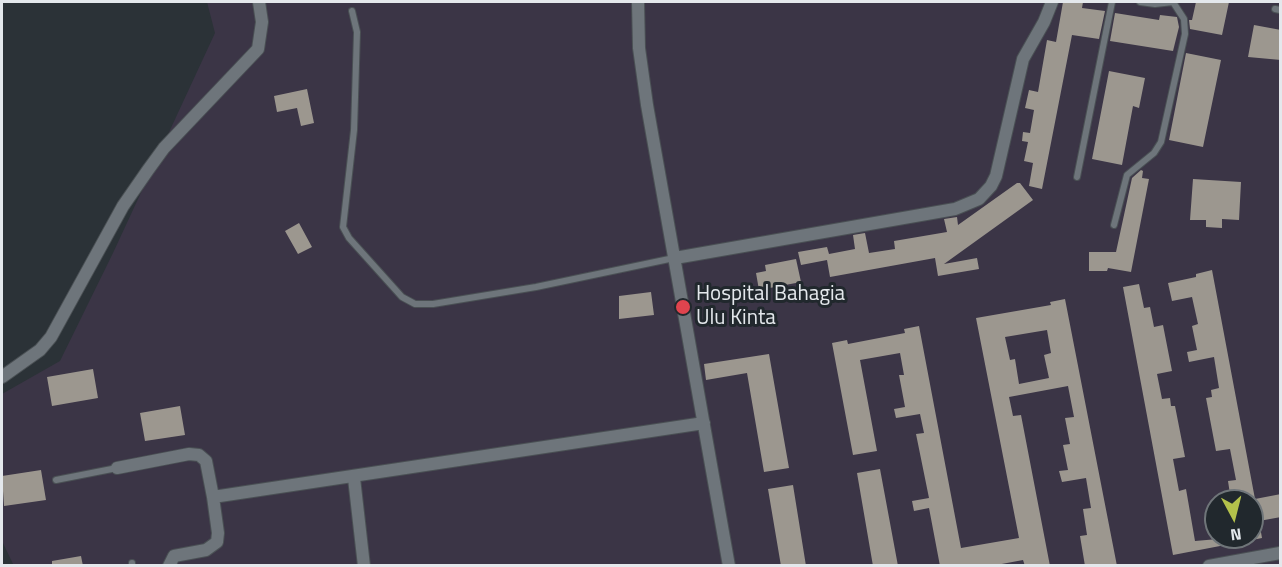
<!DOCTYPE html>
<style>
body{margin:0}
#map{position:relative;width:1282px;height:567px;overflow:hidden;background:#2b3237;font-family:"Titillium Web",sans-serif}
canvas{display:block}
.frame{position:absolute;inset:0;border:3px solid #e4e8ec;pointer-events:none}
.north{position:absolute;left:1204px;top:489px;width:60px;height:60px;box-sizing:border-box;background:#21282d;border:2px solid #6f7579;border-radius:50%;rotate:173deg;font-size:16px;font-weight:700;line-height:24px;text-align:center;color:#e4e8ec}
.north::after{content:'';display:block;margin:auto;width:21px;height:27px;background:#b4c24b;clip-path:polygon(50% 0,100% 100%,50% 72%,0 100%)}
</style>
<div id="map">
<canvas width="1282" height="567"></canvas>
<div class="frame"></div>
<div class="north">N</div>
</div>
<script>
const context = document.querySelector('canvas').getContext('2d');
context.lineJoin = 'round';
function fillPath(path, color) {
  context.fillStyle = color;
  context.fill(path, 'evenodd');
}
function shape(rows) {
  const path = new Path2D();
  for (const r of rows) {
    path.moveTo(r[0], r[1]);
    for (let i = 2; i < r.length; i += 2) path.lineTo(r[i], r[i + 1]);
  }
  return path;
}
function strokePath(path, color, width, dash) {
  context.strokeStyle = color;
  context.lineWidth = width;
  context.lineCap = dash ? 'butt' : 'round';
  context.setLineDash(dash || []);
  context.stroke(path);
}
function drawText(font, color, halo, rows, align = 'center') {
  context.font = font + ' "Titillium Web",sans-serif';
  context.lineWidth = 6;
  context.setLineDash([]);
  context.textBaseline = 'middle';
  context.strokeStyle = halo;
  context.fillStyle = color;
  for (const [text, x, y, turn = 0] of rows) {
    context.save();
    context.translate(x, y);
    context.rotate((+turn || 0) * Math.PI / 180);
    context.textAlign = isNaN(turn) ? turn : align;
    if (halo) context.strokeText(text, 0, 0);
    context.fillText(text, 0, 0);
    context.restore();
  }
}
const medical = shape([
 [207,2,1280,2,1280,565,14,566,2,541,2,394,60,361,113,253,215,33],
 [1216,501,1252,501,1252,537,1216,537]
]);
const building = shape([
 [1063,2,1083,2,1082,8,1105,11,1099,39,1072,35,1042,189,1029,186,1033,163,1024,161,1028,142,1022,141,1023,132,1030,133,1034,110,1025,108,1029,90,1038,92,1047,40,1056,42],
 [1196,2,1229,2,1222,35,1190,29,1189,20,1192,20],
 [1115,13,1159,20,1160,15,1177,17,1179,27,1173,51,1110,41],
 [1254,25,1281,30,1281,60,1248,57],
 [1186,53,1221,60,1203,147,1169,140],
 [1109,71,1145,78,1139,108,1133,106,1122,165,1092,159],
 [307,89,314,123,301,126,297,108,277,112,274,96],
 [1141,170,1143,171,1142,178,1149,179,1131,272,1108,268,1107,271,1089,271,1089,252,1116,252,1132,178],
 [1193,179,1241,182,1239,220,1222,219,1222,228,1206,227,1206,220,1190,220],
 [1017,183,1020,183,1033,200,944,264,977,258,979,269,938,276,935,258,830,277,827,260,801,265,798,252,827,247,829,254,855,249,853,235,865,233,869,253,895,249,894,241,947,232,944,219,957,217,958,225],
 [299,223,312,247,298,254,285,231],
 [796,259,801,282,759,290,756,273,766,271,765,265],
 [1212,270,1255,499,1281,494,1281,517,1259,521,1262,538,1252,540,1252,501,1231,501,1228,481,1236,480,1230,449,1216,451,1206,398,1212,397,1211,390,1219,388,1214,357,1189,362,1187,352,1197,350,1192,326,1198,324,1192,297,1172,301,1168,283,1196,277,1196,274],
 [1139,284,1144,308,1150,307,1154,327,1163,325,1172,371,1157,374,1162,399,1170,398,1171,406,1175,406,1185,457,1173,459,1179,491,1186,489,1195,541,1241,537,1241,542,1173,555,1123,287],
 [651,292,654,315,619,319,619,296],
 [1065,299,1117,566,1085,566,1080,536,1087,535,1083,509,1091,508,1086,478,1062,482,1059,471,1068,470,1063,445,1070,444,1065,418,1074,417,1068,386,1009,397,1013,416,1021,415,1050,566,1025,566,1023,560,991,566,940,566,929,508,914,511,912,501,929,498,916,434,924,433,920,414,896,418,894,409,905,407,899,375,904,375,900,353,860,360,877,451,853,455,832,343,847,340,848,344,905,333,904,329,919,326,961,548,1019,538,976,318,1051,305,1050,302],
 [1047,330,1051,353,1044,355,1049,378,1019,384,1015,359,1010,360,1005,337],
 [769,354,789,468,764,472,747,373,706,380,704,364],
 [93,369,98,398,52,406,47,377],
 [180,406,185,435,145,441,140,413],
 [880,469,898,566,873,566,857,473],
 [41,470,46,500,4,506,2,476],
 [793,485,806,566,781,566,768,489],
 [81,556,83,566,52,566,52,561]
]);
const service = shape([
 [1140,2,1155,4,1173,2],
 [1275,9,1280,10],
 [352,11,357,32,354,130,343,227,349,238,402,297,415,304,433,304,536,287,674,258],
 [1077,177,1112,2],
 [1114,225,1127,175,1154,153,1161,142,1185,34,1184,19,1173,2],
 [56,480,117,468],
 [132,563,132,566]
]);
const minor = shape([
 [638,2,639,48,647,105,729,566],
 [675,258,955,209,979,199,991,186,996,176,1023,59,1044,22,1052,2],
 [2,377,40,350,51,337,123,206,148,170,164,148,258,49,262,22,259,2],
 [117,468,189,454,199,455,206,461,213,497],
 [354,478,364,566],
 [169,566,174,556,206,550,217,542,218,533,213,497,704,423],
 [1209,566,1280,553]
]);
const markers = [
 [683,307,8,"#e0444e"]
];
const poiNames = [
 ["Hospital Bahagia",696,295],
 ["Ulu Kinta",696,319]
];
fillPath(medical, '#3b3546');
fillPath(building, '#9c978f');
strokePath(service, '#4a5054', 8);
strokePath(minor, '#4a5054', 14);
strokePath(service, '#6e757b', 6);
strokePath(minor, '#6e757b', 12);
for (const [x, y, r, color] of markers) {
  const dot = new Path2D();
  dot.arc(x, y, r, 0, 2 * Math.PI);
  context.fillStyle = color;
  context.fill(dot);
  strokePath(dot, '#21282d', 2);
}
drawText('21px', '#e4e8ec', '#21282d', poiNames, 'left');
</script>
